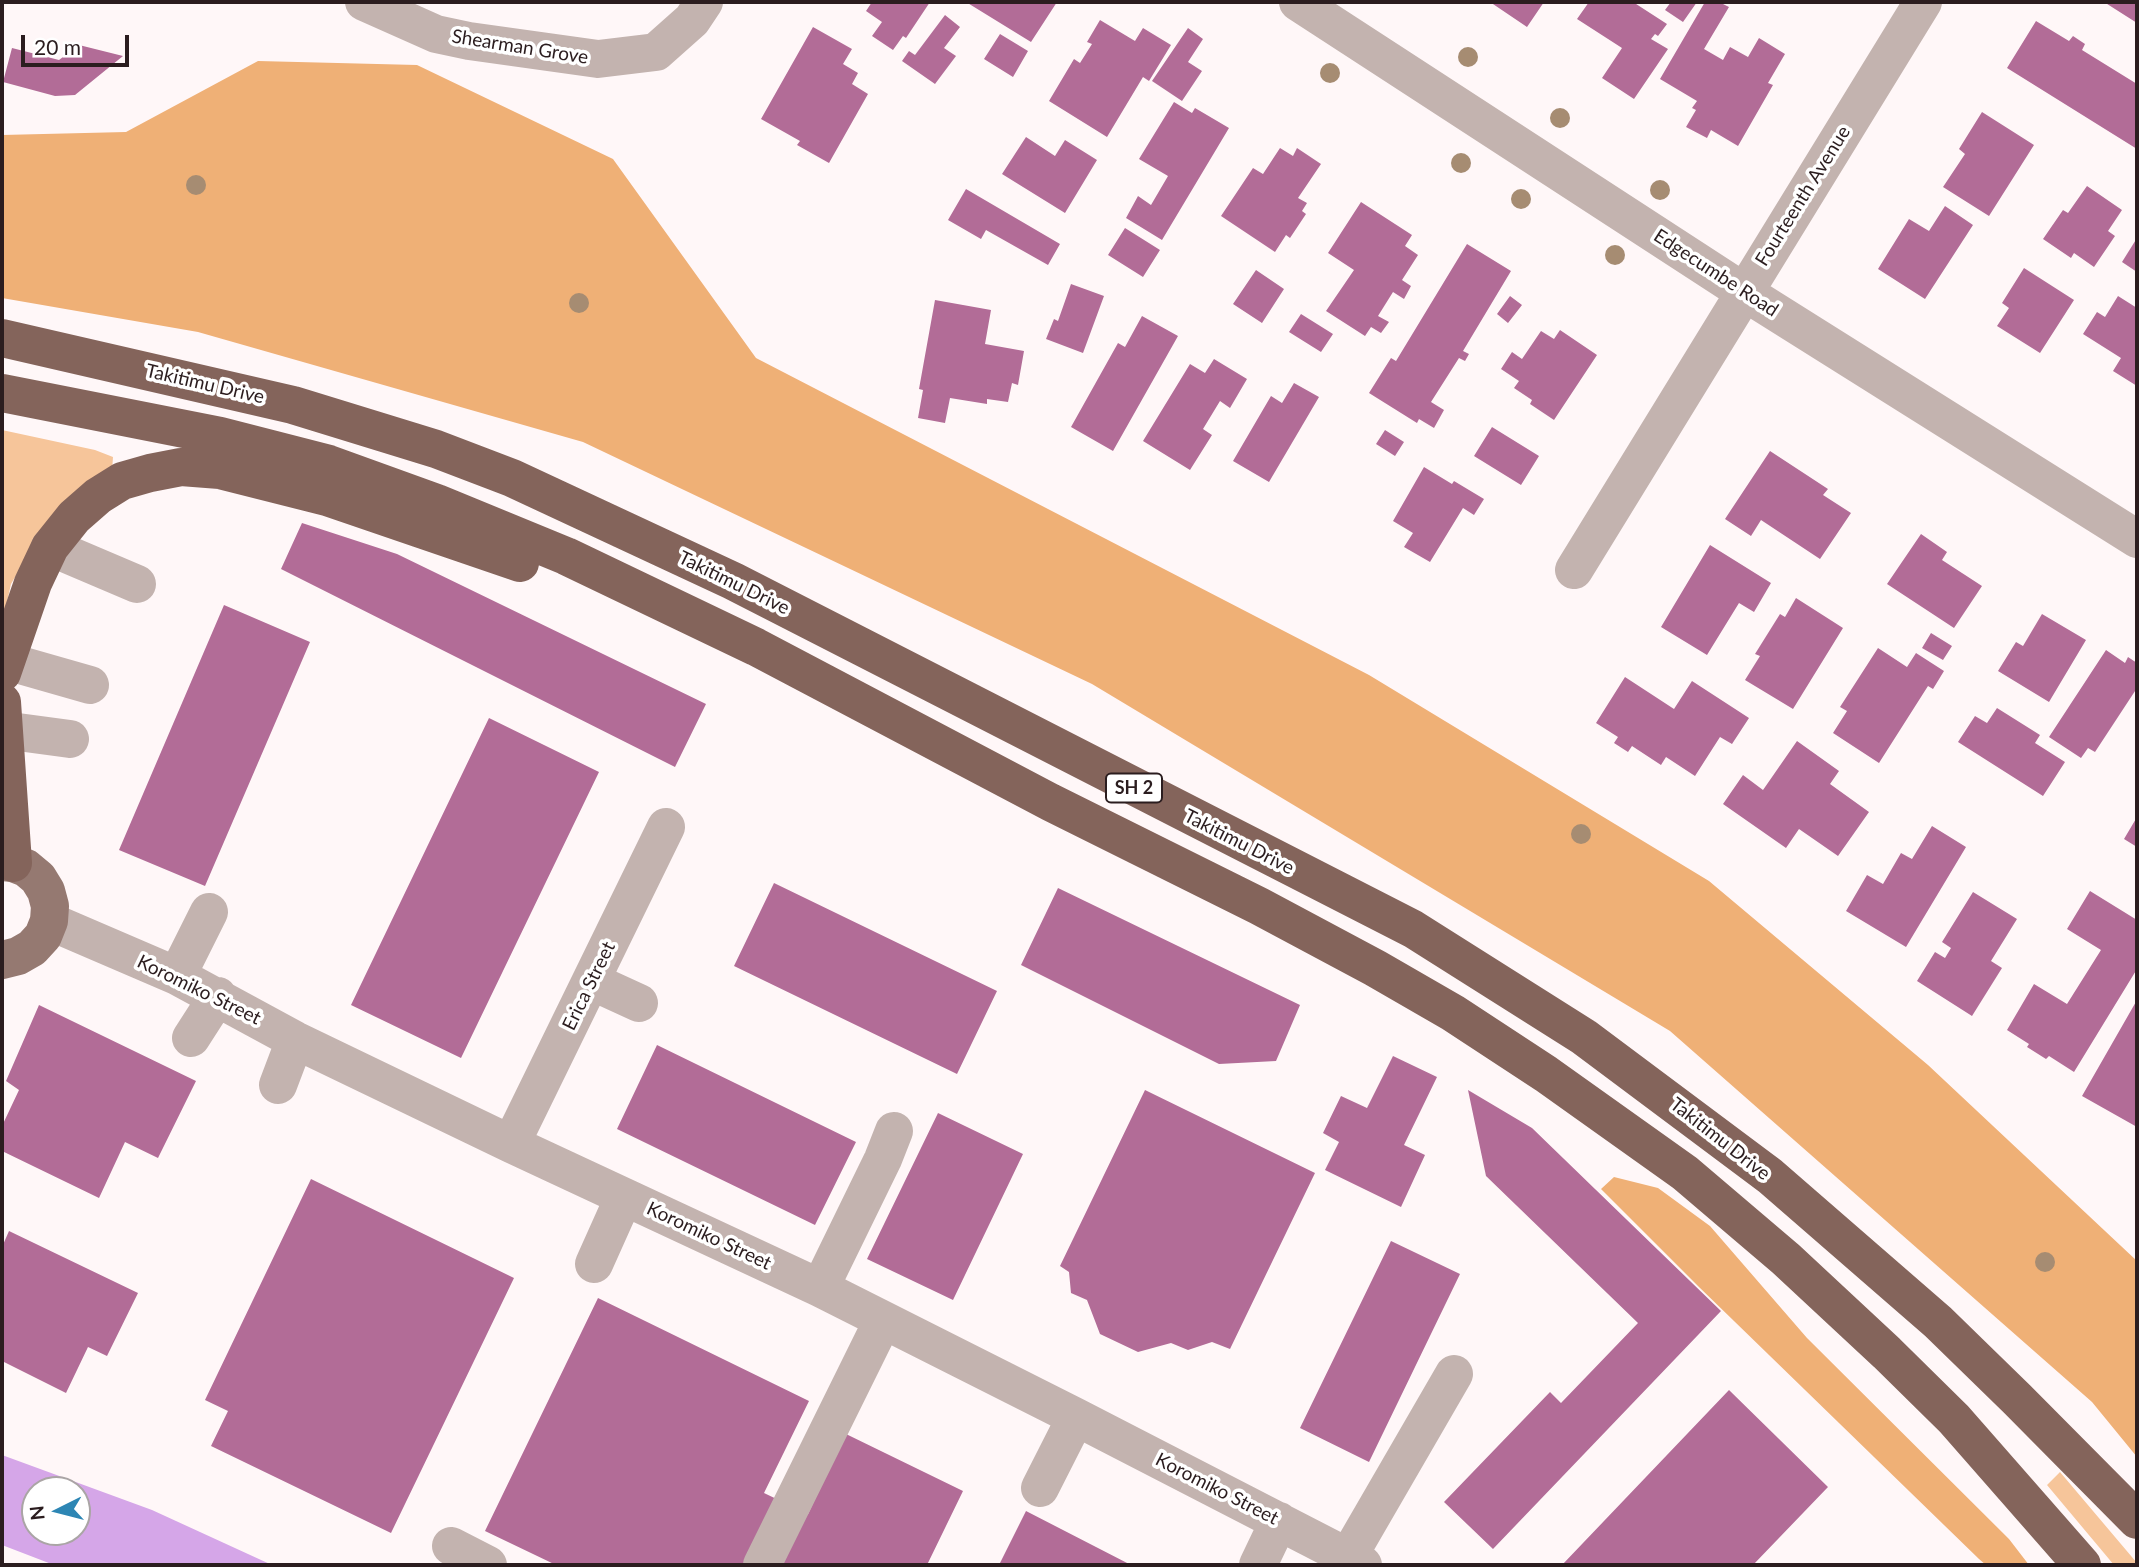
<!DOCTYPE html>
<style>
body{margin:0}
#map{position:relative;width:2139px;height:1567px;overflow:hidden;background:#fff7f8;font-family:Lato,sans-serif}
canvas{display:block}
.frame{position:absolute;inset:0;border:4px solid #2b1d1f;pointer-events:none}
.north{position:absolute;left:21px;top:1476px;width:70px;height:70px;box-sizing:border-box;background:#fff;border:2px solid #aaa5a5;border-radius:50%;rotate:264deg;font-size:19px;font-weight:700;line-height:28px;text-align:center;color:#2b1d1f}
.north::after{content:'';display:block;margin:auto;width:24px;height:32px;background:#2d86b4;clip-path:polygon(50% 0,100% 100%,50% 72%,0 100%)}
.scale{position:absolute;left:21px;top:35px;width:108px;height:32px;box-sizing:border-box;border:4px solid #2b1d1f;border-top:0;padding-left:9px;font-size:21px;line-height:24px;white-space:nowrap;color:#2b1d1f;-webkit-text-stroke:5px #fff;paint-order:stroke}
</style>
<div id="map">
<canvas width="2139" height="1567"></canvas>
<div class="frame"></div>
<div class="north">N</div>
<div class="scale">20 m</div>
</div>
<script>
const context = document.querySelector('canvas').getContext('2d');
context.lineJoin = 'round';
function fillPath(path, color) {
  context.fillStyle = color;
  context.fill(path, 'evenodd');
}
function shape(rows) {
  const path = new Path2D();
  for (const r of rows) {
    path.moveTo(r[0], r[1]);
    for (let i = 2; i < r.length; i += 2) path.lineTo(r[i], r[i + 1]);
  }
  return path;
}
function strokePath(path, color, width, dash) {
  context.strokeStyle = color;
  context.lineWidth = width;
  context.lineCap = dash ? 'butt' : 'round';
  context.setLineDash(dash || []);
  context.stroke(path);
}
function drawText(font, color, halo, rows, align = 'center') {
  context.font = font + ' Lato,sans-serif';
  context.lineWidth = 7;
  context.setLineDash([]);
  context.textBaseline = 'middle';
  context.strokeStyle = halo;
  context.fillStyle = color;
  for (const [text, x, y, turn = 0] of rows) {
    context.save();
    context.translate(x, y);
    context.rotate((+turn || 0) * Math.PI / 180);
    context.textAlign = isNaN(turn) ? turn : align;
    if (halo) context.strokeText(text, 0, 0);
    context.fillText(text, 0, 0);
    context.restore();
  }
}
const green = shape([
 [2,430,95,450,113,457,112,471,46,524,11,584,2,624],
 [2060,1472,2137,1563,2137,1565,2114,1565,2047,1485]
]);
const forest = shape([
 [258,61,417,65,613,159,756,358,1369,675,1709,881,1928,1065,2137,1261,2137,1457,2092,1402,1670,1031,1092,684,583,442,198,332,2,298,2,135,126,132],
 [1614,1177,1658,1188,1710,1226,1807,1338,2009,1539,2029,1565,1986,1565,1979,1559,1699,1287,1601,1189]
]);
const water = shape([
 [2,1455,152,1510,272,1565,54,1565,2,1545],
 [35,1490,77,1490,77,1532,35,1532]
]);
const building = shape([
 [872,2,930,2,906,38,903,36,893,50,872,36,882,22,866,11],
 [966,2,1057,2,1031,42],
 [1490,2,1544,2,1527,27],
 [1589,2,1633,2,1667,24,1658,36,1655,34,1651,39,1668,49,1634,99,1602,78,1622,48,1577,19],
 [1671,2,1697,2,1683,22,1665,10],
 [1705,2,1719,2,1729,7,1704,49,1723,60,1730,47,1748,57,1759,38,1785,54,1768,83,1773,85,1738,146,1711,130,1707,138,1686,127,1696,110,1692,108,1697,101,1660,79],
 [2104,2,2137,2,2137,23],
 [945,15,960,27,944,48,956,56,935,84,902,61,909,51,915,55],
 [1100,20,1135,41,1143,28,1171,45,1149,81,1143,77,1107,137,1049,101,1074,59,1080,63,1092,44,1087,42],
 [2036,21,2069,41,2073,36,2085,44,2082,50,2137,84,2137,149,2007,68],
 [813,27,852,49,843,64,858,73,852,84,868,94,829,163,797,145,800,141,761,119],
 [1188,28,1203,39,1188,62,1202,71,1182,101,1152,81],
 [1000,34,1028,51,1013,77,984,59],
 [79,45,123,56,75,95,55,96,3,82,12,48,59,60],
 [1174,102,1192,113,1195,108,1229,128,1162,240,1126,218,1138,196,1151,205,1168,176,1139,159],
 [1982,112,2034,145,1989,216,1943,187,1965,154,1959,149],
 [1026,137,1055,156,1065,140,1097,160,1065,213,1002,174],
 [1280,148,1293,156,1297,148,1321,164,1298,198,1307,203,1302,211,1306,214,1290,238,1286,235,1275,252,1221,216,1253,168,1263,174],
 [2087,186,2122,210,2108,231,2115,236,2094,267,2074,253,2071,258,2043,239,2063,210,2068,213],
 [966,189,1060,244,1048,265,986,230,981,239,948,220],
 [1361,202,1412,235,1405,246,1418,255,1402,280,1411,286,1404,299,1393,292,1378,316,1389,322,1381,333,1371,327,1365,336,1326,311,1354,270,1328,253],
 [1945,206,1973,225,1925,299,1878,269,1909,219,1929,231],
 [1125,228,1160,250,1143,277,1108,255],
 [2137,238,2137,272,2122,262],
 [1467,244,1511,271,1463,351,1469,354,1465,361,1459,358,1431,402,1444,410,1434,428,1419,419,1417,423,1369,393,1391,358,1396,361],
 [2024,268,2074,300,2040,353,1997,326,2009,308,2002,303],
 [1256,270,1284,289,1262,323,1233,304],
 [1071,284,1104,296,1083,353,1046,339,1054,319,1058,321],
 [1510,296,1522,305,1508,323,1497,314],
 [2118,296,2137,308,2137,386,2113,371,2121,358,2083,334,2097,312,2105,317],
 [935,300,991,310,985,344,1024,351,1018,385,1012,383,1008,402,987,399,987,404,950,398,945,423,918,418,923,390,919,389],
 [1301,314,1333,334,1321,352,1289,332],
 [1142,316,1178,336,1113,451,1071,427,1118,343,1125,347],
 [1560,330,1597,355,1554,420,1530,404,1532,400,1514,388,1519,381,1501,369,1512,352,1522,359,1541,331,1554,339],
 [1214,359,1247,379,1230,408,1220,401,1203,429,1212,435,1190,470,1143,441,1190,364,1205,373],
 [1294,383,1319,397,1269,482,1233,461,1271,396,1282,403],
 [1492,427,1539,456,1521,485,1474,456],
 [1385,430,1404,442,1395,456,1376,444],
 [1770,451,1828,489,1823,495,1851,513,1820,559,1761,520,1751,536,1725,519],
 [1424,467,1452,484,1454,481,1484,499,1474,515,1463,508,1430,562,1404,547,1413,533,1393,521],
 [302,523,397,554,706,704,675,767,281,569],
 [1921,534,1947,552,1942,560,1982,586,1954,628,1887,584],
 [1710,545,1771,583,1754,612,1739,603,1707,655,1661,627],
 [1796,598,1843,628,1793,709,1745,680,1760,656,1755,654,1780,614,1785,617],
 [224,605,310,642,205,886,119,850],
 [2042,614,2086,640,2049,702,1998,671,2016,642,2023,646],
 [1931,633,1952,646,1943,660,1922,648],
 [1878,648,1907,667,1916,653,1944,671,1933,689,1928,686,1879,763,1833,733,1847,711,1840,707],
 [2106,650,2125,663,2128,657,2137,663,2137,688,2095,752,2088,748,2081,758,2049,737],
 [1625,677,1674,709,1692,681,1749,718,1732,744,1720,737,1695,776,1666,757,1661,765,1632,746,1628,752,1614,743,1618,737,1596,723],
 [1997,708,2040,735,2035,743,2065,762,2043,796,1958,742,1975,716,1987,723],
 [489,718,599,772,461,1058,351,1005],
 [1797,741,1839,771,1830,784,1869,812,1838,856,1799,829,1786,848,1723,804,1743,775,1763,790],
 [2137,817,2137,847,2124,839],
 [1932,826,1966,847,1906,947,1846,911,1867,875,1883,884,1901,853,1912,859],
 [774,883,997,991,957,1074,734,966],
 [1058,888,1300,1005,1276,1061,1219,1064,1021,965],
 [2090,891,2137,920,2137,969,2074,1072,2049,1056,2046,1059,2027,1047,2029,1044,2007,1030,2034,984,2067,1004,2101,950,2067,929],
 [1973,892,2017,919,1991,961,2002,968,1972,1016,1917,981,1935,952,1945,958,1951,948,1942,942],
 [2137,1000,2137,1127,2082,1096],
 [39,1005,196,1081,158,1158,125,1142,99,1198,2,1151,2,1126,19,1090,6,1081],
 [657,1045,856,1142,815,1225,617,1129],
 [1393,1056,1437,1077,1404,1145,1425,1155,1401,1207,1325,1170,1339,1142,1323,1133,1341,1096,1367,1108],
 [1145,1090,1315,1173,1230,1349,1212,1342,1188,1350,1171,1343,1138,1352,1100,1334,1087,1300,1071,1293,1069,1272,1060,1266],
 [1468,1090,1532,1128,1721,1311,1493,1549,1444,1502,1550,1392,1561,1403,1638,1323,1486,1176],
 [938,1113,1023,1154,953,1300,867,1259],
 [311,1179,514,1278,391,1533,211,1446,228,1411,205,1400],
 [9,1231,138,1293,107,1356,88,1347,66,1393,2,1361,2,1247],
 [1391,1241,1460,1274,1369,1462,1300,1428],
 [598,1298,809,1401,764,1493,808,1514,846,1434,963,1491,927,1565,556,1565,485,1531],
 [1729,1390,1828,1487,1753,1565,1562,1565],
 [1026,1511,1131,1565,999,1565]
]);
const minor = shape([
 [364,2,436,34,469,41,598,59,656,52,692,20,704,2],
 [1298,2,1744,292,2137,539],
 [50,547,137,584],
 [1574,570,1923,2],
 [6,661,90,685],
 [3,730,70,739],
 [49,921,177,976,295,1040,511,1144,820,1288,1076,1417,1363,1565],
 [177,976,209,912],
 [591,981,639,1003],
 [191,1038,218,996],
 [278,1085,295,1040],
 [511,1144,666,827],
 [594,1264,624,1197],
 [820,1288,883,1159,894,1131],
 [1040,1488,1076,1417],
 [451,1546,488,1565],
 [1348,1557,1454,1374],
 [762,1565,883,1320],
 [1258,1565,1279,1521]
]);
const major = shape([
 [2,862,13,863,26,868,38,878,46,891,50,906,49,921,43,936,32,948,18,956,2,960]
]);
const highway = shape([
 [2,338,293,405,436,449,512,478,733,581,1413,929,1584,1037,1770,1176,1938,1322,2017,1399,2137,1520],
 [2,393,220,436,329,464,437,503,566,556,756,647,1050,802,1259,906,1375,968,1453,1013,1546,1074,1685,1173,1786,1259,1887,1353,1954,1419,2082,1565],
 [2,673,33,583,50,547,74,517,98,496,122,481,150,473,181,467,220,470,327,497,520,563],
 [2,702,13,863]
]);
const trees = [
 [1468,57],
 [1330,73],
 [1560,118],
 [1461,163],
 [196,185],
 [1660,190],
 [1521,199],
 [1615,255],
 [579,303],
 [1581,834],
 [2045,1262]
];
const shields = [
 [1134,788,56]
];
const shieldNames = [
 ["SH 2",1134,788]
];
const streetNames = [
 ["Shearman Grove",520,47,9],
 ["Fourteenth Avenue",1803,196,-58],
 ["Edgecumbe Road",1716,273,33],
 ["Takitimu Drive",205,384,13],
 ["Takitimu Drive",734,583,26],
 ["Takitimu Drive",1239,842,27],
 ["Erica Street",589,986,-64],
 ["Koromiko Street",199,990,26],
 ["Takitimu Drive",1720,1139,38],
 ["Koromiko Street",709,1236,25],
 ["Koromiko Street",1217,1489,27]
];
fillPath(green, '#f6c59a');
fillPath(forest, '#efb076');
fillPath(water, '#d5a6e8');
fillPath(building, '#b26c97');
strokePath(minor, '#c3b3af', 38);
strokePath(major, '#957971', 38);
strokePath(highway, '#84645b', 38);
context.fillStyle = '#a68c72';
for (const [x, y] of trees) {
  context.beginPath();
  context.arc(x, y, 10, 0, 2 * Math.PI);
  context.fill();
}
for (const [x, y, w] of shields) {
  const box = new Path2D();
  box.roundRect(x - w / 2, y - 14.5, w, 29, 5);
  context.fillStyle = '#fff';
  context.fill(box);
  strokePath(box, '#2b1d1f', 2);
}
drawText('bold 18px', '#2b1d1f', null, shieldNames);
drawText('19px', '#2b1d1f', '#fff', streetNames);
</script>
